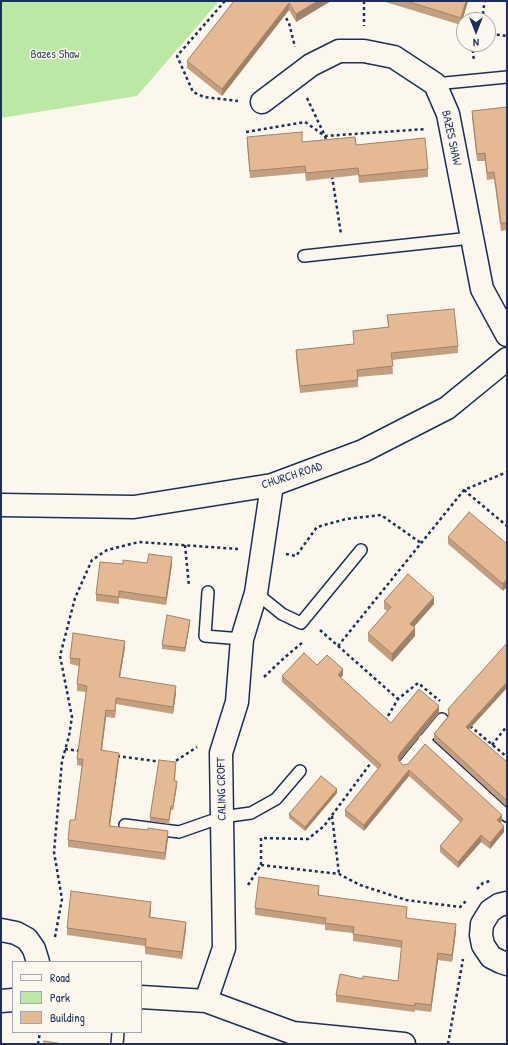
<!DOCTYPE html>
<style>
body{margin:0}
#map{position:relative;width:508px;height:1045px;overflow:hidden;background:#fbf7ec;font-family:"Patrick Hand",sans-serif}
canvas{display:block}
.frame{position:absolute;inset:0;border:2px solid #1b2f5e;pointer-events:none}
.legend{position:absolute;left:12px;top:961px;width:130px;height:72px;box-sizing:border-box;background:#fbf7ec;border:1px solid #a1a7b3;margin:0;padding:5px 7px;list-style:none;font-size:12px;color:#1b2f5e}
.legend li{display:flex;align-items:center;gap:8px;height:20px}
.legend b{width:20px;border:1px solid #a1a7b3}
.north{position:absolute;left:456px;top:12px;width:40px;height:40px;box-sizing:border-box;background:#fbf7ec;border:1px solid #a1a7b3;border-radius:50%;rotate:180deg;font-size:11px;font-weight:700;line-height:16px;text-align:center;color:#1b2f5e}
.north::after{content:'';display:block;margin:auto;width:14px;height:18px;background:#1b2f5e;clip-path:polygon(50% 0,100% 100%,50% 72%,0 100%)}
</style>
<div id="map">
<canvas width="508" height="1045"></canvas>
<div class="frame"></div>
<ul class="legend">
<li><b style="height:5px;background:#fbf7ec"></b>Road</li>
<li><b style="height:11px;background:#bce8a5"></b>Park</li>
<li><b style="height:11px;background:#e4b994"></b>Building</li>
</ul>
<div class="north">N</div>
</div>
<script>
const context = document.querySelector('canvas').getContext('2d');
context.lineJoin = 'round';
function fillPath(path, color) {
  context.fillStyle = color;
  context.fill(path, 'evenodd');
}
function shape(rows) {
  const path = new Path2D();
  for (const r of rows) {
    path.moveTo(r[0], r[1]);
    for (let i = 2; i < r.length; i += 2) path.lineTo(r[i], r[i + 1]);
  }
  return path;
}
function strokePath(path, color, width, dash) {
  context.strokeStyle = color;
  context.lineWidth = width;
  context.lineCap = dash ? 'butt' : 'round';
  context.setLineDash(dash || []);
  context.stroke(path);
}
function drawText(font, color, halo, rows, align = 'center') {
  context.font = font + ' "Patrick Hand",sans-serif';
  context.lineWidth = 3;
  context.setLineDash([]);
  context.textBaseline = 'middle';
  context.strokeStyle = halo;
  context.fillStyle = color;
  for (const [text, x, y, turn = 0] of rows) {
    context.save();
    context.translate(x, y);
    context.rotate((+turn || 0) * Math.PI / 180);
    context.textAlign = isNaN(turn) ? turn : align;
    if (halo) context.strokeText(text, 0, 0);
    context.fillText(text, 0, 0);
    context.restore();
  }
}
const green = shape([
 [1,1,219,1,137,96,1,118]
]);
const path = shape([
 [225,1,177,56,193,92,204,97,238,101],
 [364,1,364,26],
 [283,13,289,23,295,47],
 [484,20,483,11,485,1],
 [488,28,492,34,507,36],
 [472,44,474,61],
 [307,98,325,136,327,143],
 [246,132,305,122,325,136,426,129],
 [332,176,341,234],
 [464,490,507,526],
 [185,545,189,586],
 [286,554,296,556,317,527,346,519,381,515,421,543],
 [320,630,398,699],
 [338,646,464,490,507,472],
 [264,677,284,658,303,642],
 [385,721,398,699,418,683,440,701],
 [470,726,507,757],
 [492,745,507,726],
 [65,749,80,751],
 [117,756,162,762],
 [171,764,197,747],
 [332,816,339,874],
 [261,865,261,838,308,839,324,826,373,760],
 [248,885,261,865,339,874,360,885,406,900,460,907,466,901],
 [477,889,483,883,490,881],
 [55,937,62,899,54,852,62,761,69,736,72,717,60,656,75,598,92,560,107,550,139,542,238,549],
 [38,1044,40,1032],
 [448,1044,463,959]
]);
const lane = shape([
 [435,84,507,77],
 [304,256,471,238],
 [208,592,205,636,242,639],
 [256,593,282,614,301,623,361,550],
 [424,740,507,816],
 [405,764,442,719],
 [125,825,179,832,222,817,251,813,276,799,300,771],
 [117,1044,118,1032]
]);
const street = shape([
 [262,102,311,65,339,51,364,51,394,57,435,84,448,114,482,289,507,335],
 [1,505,134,507,272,485,363,451,447,408,507,359],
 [507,903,499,905,490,911,482,924,481,935,483,945,491,957,501,962,507,964],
 [1,930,16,933,27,939,34,949,38,962],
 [141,997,206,1001,293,1033,404,1044],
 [1,1001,13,1000],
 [206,1001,224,948,221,753,237,702,242,639,256,593,272,485]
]);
const wall = shape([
 [234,1,331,1,296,22,289,10,222,96,187,68,187,61],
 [382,1,468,1,461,25],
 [507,107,507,230,501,231,494,179,487,180,485,161,477,161,472,118,472,111],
 [247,137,302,142,356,145,428,169,428,177,359,183,358,175,306,181,305,173,250,178,247,145],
 [387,315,458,346,458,353,392,360,393,374,358,377,358,387,300,393,296,357,296,350,354,344,353,331,388,327],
 [448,537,507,544,503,591,448,544],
 [147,563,172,564,166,605,119,598,119,604,96,601,96,594,123,564],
 [384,601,434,604,414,627,415,636,392,662,368,641,368,633,387,611,384,609],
 [190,623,185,652,162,649,162,645],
 [125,647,120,677,176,693,173,714,116,704,115,718,106,717,102,750,119,759,110,826,168,838,165,860,68,847,68,840,75,820,82,766,77,765,77,759,86,692,77,691,77,684,79,666,70,664,70,658],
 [317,665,343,675,341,678,391,723,439,713,399,761,403,765,502,821,500,823,504,832,490,849,481,842,458,868,440,852,440,846,460,822,409,776,364,831,345,816,345,810,378,769,282,682,282,676],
 [448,709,469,730,507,762,507,807,434,740,434,734,448,716],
 [176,766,175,781,177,785,173,810,171,810,169,824,150,821,150,817],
 [337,793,305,831,289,818,289,814],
 [319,892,319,895,407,914,407,918,456,931,452,962,438,960,431,1012,415,1010,415,1012,336,1002,336,995,363,979,398,981,402,948,353,941,353,933,325,930,325,925,255,915,255,908],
 [151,909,150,917,186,929,182,959,145,954,145,946,67,935,67,928]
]);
const shadedWall = shape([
 [318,1,331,1,296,22,296,14],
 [466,1,468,1,461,25,461,18],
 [289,3,289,10,222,96,222,89],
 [172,557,172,564,166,605,166,598],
 [507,579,507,587,503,591,503,584],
 [434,597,434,604,410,631,410,624],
 [190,620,190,623,185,652,185,648],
 [415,628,415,636,392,662,392,654],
 [125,641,125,647,119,683,119,677],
 [343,669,343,675,338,681,338,675],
 [507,682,507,688,466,733,466,727],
 [176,686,176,693,173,714,173,707],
 [116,698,116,704,115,718,115,711],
 [439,706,439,713,400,760,398,763,398,757,400,753],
 [106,710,106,717,101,757,101,750],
 [119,753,119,759,109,832,109,826],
 [409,770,409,776,364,831,364,825],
 [177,781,177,785,173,810,173,806],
 [337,789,337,793,305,831,305,827],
 [502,815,502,821,497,826,497,820],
 [504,826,504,832,490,849,490,843],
 [168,831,168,838,165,860,165,853],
 [481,835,481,842,458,868,458,862],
 [151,902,151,909,149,925,149,917],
 [186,922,186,929,182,959,182,952],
 [456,924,456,931,452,962,452,955],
 [438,953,438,960,431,1012,431,1005]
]);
const building = shape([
 [234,1,318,1,296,14,289,3,222,89,187,61,234,1],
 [406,1,466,1,461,18,406,1],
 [507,107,507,223,501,223,494,172,487,173,485,153,477,154,472,111,507,107],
 [302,132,302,142,355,137,356,145,425,138,428,169,359,176,358,168,306,173,305,166,250,171,247,137,302,132],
 [454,309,458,346,391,353,393,366,357,370,358,380,300,386,296,350,354,344,353,331,389,327,387,315,454,309],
 [469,512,507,544,507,579,503,584,448,537,469,512],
 [149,554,172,557,166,598,119,591,119,597,96,594,100,562,123,564,123,560,147,563,149,554],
 [408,574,434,597,410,624,415,628,392,654,368,633,391,607,384,601,408,574],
 [167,615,190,620,185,648,162,645,167,615],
 [73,633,125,641,119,677,176,686,173,707,116,698,115,711,106,710,101,750,119,753,109,826,148,830,148,828,168,831,165,853,68,840,70,820,75,820,83,759,77,759,87,686,77,684,80,659,70,658,73,633],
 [507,643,507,682,466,727,507,762,507,801,434,734,448,717,449,714,448,709,507,643],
 [304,653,317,665,327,655,343,669,338,675,391,723,419,689,439,706,400,753,398,757,399,761,403,765,408,764,425,744,502,815,497,820,504,826,490,843,481,835,458,862,440,846,463,819,409,770,364,825,345,810,381,765,282,676,304,653],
 [159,760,176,762,174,781,177,781,173,806,171,806,169,820,150,817,159,760],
 [321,776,337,789,305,827,289,814,321,776],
 [259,877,319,886,318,895,407,907,406,918,456,924,452,955,438,953,431,1005,415,1003,415,1006,336,995,340,974,363,979,363,976,398,981,402,941,353,934,354,927,325,923,326,918,255,908,259,877],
 [71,891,151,902,149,917,186,922,182,952,145,947,146,939,67,928,71,891],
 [44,1041,63,1044,44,1044,44,1041]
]);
const parkNames = [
 ["Bazes Shaw",55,55]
];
const streetNames = [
 ["BAZES SHAW",451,138,78],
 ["CHURCH ROAD",292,476,-18],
 ["CALING CROFT",222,789,-91]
];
fillPath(green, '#bce8a5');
strokePath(lane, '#1b2f5e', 14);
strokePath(street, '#1b2f5e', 25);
strokePath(path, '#1b2f5e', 2.5, [3, 3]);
strokePath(lane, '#fbf7ec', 11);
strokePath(street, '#fbf7ec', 22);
fillPath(wall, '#c49f7f');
fillPath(shadedWall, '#a08268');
fillPath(building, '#e4b994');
strokePath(building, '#a08268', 1);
drawText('12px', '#3b546c', '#fbf7ec', parkNames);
drawText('12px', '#1b2f5e', '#fbf7ec', streetNames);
</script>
